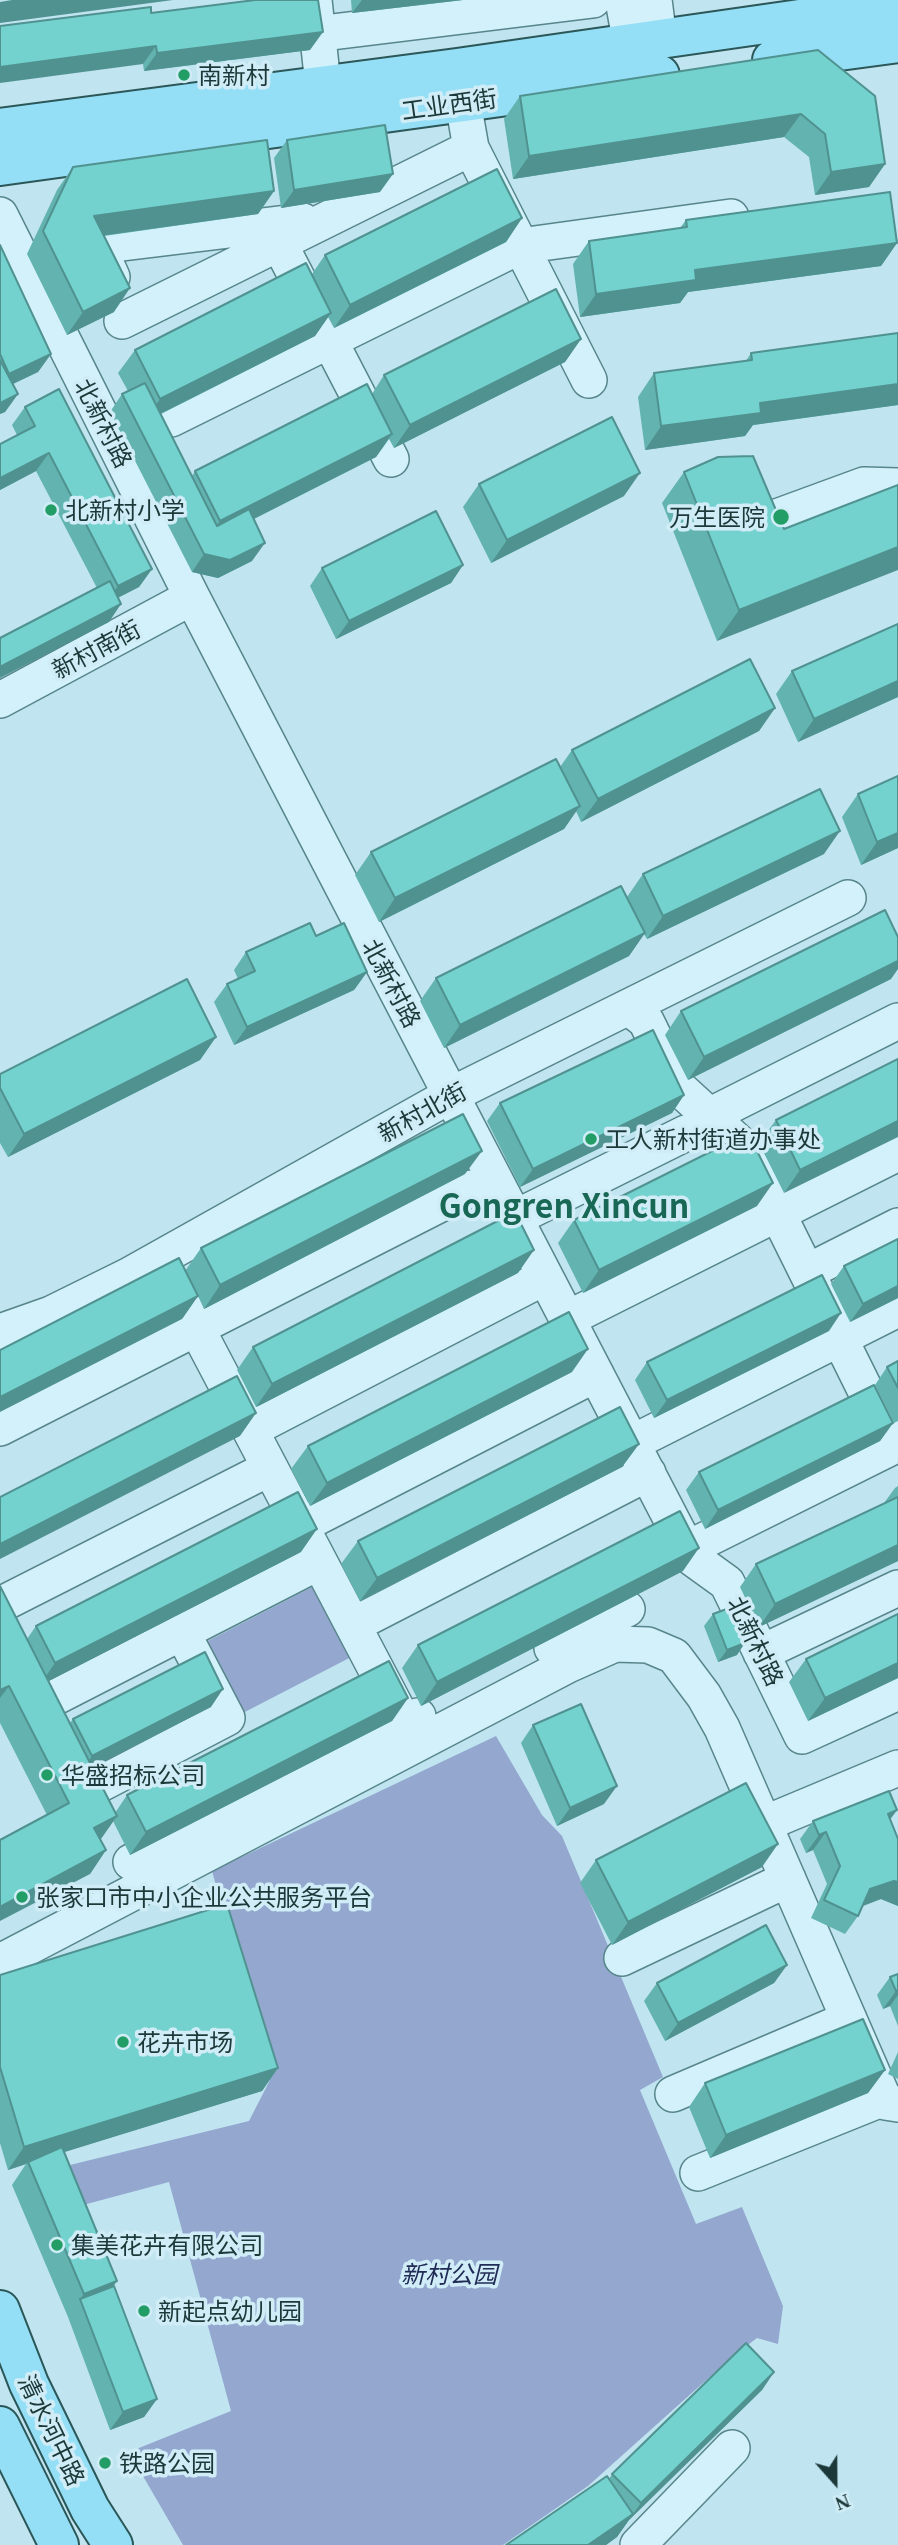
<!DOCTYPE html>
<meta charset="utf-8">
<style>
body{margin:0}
#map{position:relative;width:898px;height:2545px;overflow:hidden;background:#c0e4f0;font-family:Georgia,serif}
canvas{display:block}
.north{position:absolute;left:800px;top:2447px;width:70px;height:70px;-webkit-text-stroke:5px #d0edf7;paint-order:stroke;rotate:159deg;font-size:19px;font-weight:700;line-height:28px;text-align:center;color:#1c3839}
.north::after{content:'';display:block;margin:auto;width:24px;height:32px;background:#1c3839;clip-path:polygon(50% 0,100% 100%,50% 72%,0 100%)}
</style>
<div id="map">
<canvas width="898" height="2545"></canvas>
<div class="north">N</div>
</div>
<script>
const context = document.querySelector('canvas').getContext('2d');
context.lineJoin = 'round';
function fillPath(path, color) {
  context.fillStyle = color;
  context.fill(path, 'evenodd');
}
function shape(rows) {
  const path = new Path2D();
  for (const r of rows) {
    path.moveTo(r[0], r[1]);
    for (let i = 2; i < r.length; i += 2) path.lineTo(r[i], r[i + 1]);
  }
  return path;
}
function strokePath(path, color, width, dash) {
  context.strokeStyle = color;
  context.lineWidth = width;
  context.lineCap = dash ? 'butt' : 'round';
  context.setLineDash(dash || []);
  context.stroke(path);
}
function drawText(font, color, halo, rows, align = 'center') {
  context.font = font + ' Georgia,"Noto Sans SC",serif';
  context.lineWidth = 7;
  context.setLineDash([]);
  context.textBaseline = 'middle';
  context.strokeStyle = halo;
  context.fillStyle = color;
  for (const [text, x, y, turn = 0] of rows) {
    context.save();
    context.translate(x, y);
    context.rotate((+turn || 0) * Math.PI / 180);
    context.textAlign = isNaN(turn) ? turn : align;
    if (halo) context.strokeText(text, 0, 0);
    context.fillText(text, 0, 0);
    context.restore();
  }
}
const green = shape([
 [320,1583,357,1654,239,1715,202,1644],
 [496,1736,542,1815,562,1836,663,2077,640,2090,696,2224,742,2207,783,2306,778,2344,757,2338,732,2357,588,2486,503,2545,183,2545,129,2452,231,2411,169,2182,83,2205,70,2165,249,2121,270,2080,212,1871]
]);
const minor = shape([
 [314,0,323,85],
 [623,0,636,72],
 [654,0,659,39],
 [332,32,593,0],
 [458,74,471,148,589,380],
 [0,215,192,597,691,1557,727,1583,802,1736,898,1692],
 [279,243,391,459],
 [112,277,98,246,303,221],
 [122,321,471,148],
 [171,419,520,246,731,217],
 [763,522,864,485,898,486],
 [0,700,192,597],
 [628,1007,646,1021,679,1088,738,1142,778,1214,893,1446],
 [709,1116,898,1021],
 [515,1218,686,1133],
 [807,1272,898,1226],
 [186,1308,398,1711],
 [567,1319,898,1153],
 [0,1332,51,1314,128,1276,451,1095,848,898],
 [0,1428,472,1188],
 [250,1430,545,1277],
 [632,1443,898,1309],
 [300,1526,596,1374],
 [687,1549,898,1444],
 [0,1605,270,1468],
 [353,1625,648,1473],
 [552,1648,627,1609],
 [761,1653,898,1588],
 [48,1701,319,1562],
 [89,1790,227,1718,182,1632],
 [764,1824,898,1768],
 [131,1862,418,1716],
 [622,1958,788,1879],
 [0,1962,568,1665,615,1644,648,1645,674,1656,704,1696,722,1728,885,2102,898,2104],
 [673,2094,849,2019],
 [698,2173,884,2098],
 [638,2545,732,2448]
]);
const major = shape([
 [772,60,898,43],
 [0,128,457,68,898,5],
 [0,166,660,75],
 [0,2310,29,2384,90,2509,113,2545],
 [0,2426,59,2545]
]);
const wall = shape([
 [351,0,463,0,352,13],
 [151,13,310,50,144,71,143,64],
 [818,50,885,164,869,187,815,195,809,157,784,137,513,179,504,119,520,96],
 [287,140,380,192,281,208,274,158],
 [73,167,274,191,258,214,104,236,114,312,67,335,27,254,57,190],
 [522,218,506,242,334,328,328,317,315,336,161,414,192,476,195,471,372,394,384,375,581,339,565,362,394,448,389,439,376,457,254,519,252,561,218,578,192,572,110,412,122,394,128,391,118,373,135,350,312,274,325,255],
 [686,220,897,243,881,266,688,292,680,303,580,317,573,264,589,241,680,228],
 [0,245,51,354,38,372,13,384,18,394,5,412,0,414],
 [898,333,898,405,753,425,745,436,645,450,638,397,654,373,746,361,751,353],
 [25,407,152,569,139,587,118,598,109,622,97,588,36,471,0,490,0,444,17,435,12,425],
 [684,472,784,529,898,485,717,641,662,503],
 [479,484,624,496,491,563,463,507],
 [463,565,451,583,336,639,310,586,322,568],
 [898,624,898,697,798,742,776,694,792,671],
 [775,708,759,731,581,822,576,811,564,829,379,922,355,875,371,852,560,767,572,750],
 [858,794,898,848,861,865,842,817],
 [824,854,647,939,644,934,629,956,444,1048,420,1001,436,978,627,897,643,874],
 [316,936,367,972,354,990,234,1045,214,1002,227,984,238,979,234,970,246,952],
 [891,979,688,1080,665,1035,681,1011],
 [216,1037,200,1060,8,1157,0,1143,0,1074],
 [898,1059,784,1193,759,1143,776,1120],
 [684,1095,672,1113,520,1187,487,1121,500,1103],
 [465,1174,204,1309,198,1296,182,1319,185,1271,201,1248],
 [757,1206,583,1293,558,1243,574,1220],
 [898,1239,898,1298,850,1322,831,1284,844,1266],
 [518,1273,256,1407,237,1370,253,1347],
 [829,1331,654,1418,635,1380,647,1362],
 [898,1361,898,1421,894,1423,875,1385,887,1367],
 [572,1372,310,1506,291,1469,308,1446],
 [893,1423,880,1441,705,1529,686,1490,699,1472],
 [639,1444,622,1467,360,1601,341,1564,358,1541],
 [898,1486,898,1561,759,1627,740,1587,756,1564,884,1503,895,1488],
 [301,1552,48,1681,70,1723,73,1719,211,1707,92,1767,115,1813,127,1795,408,1698,392,1721,130,1855,113,1821,100,1839,106,1850,90,1874,47,1815,0,1723,0,1586,27,1639,36,1626],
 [683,1571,421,1706,402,1668,418,1645],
 [713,1614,737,1655,718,1662,704,1626],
 [898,1614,898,1678,808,1721,789,1682,806,1659],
 [533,1725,604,1804,557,1826,521,1743],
 [897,1810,890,1819,898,1839,898,1906,881,1899,863,1905,858,1916,845,1934,811,1918,827,1884,813,1850,806,1853,800,1839,813,1821],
 [596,1860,762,1867,612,1945,580,1883],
 [787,1965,774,1983,665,2041,644,2001,657,1983],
 [898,1974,898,2026,890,2006,883,2009,877,1995,890,1977],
 [0,1975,278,2068,262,2091,64,2152,157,2399,144,2417,110,2430,68,2317,12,2185,26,2164,8,2170,0,2143],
 [898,2052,898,2079,888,2074],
 [885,2070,868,2093,710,2158,689,2107,705,2083],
 [774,2372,762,2390,629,2520,617,2537,606,2545,506,2545,609,2479,612,2474]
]);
const shadedWall = shape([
 [12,0,173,0,0,23,0,2],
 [362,0,463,0,352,13],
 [323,32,310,50,144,71,157,53],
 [156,46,143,64,0,83,0,67],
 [801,114,784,137,513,179,529,156],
 [885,164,869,187,815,195,831,172],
 [393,174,380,192,281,208,294,190],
 [274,191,258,214,78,239,94,216],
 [522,218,506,242,334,328,350,305],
 [897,243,881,266,688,292,680,303,580,317,596,294,695,270],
 [130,288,114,312,67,335,83,312],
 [331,313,315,336,144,422,160,399],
 [581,339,565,362,394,448,410,425],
 [51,354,38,372,0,390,0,387,9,374],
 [898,384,898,405,753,425,745,436,645,450,661,426,760,403],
 [18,394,5,412,0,414,0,403],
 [392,434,376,457,204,544,220,521],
 [49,453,36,471,0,490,0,478],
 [640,473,624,496,491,563,507,540],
 [265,543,252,561,218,578,192,572,204,554],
 [898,547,898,570,717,641,739,610],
 [463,565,451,583,336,639,349,621],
 [152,569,139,587,105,604,118,586],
 [121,604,109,622,0,678,0,667],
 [898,681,898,697,798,742,814,719],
 [775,708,759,731,581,822,598,799],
 [580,806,564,829,379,922,395,898],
 [840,831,824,854,647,939,663,916],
 [898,833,898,848,861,865,877,842],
 [645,933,629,956,444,1048,460,1025],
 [898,961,898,969,891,979,688,1080,704,1057],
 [367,972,354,990,234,1045,247,1027],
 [216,1037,200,1060,8,1157,24,1134],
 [684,1095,672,1113,520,1187,533,1169],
 [898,1121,898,1137,784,1193,800,1170],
 [482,1151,465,1174,204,1309,220,1285],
 [773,1183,757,1206,583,1293,599,1270],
 [534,1250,518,1273,256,1407,272,1384],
 [898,1286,898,1298,850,1322,863,1304],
 [198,1296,182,1319,0,1412,0,1397],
 [841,1313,829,1331,654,1418,667,1400],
 [588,1349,572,1372,310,1506,327,1483],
 [256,1413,240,1436,0,1559,0,1544],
 [893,1423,880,1441,705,1529,718,1510],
 [639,1444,622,1467,360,1601,377,1578],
 [317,1529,301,1552,39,1686,55,1663],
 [898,1545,898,1561,759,1627,775,1604],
 [699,1548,683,1571,421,1706,437,1682],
 [745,1643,737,1655,718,1662,727,1650],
 [898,1663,898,1678,808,1721,825,1698],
 [9,1686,0,1698,0,1690],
 [223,1689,211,1707,79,1774,92,1756],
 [408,1698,392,1721,130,1855,146,1832],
 [617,1786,604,1804,557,1826,570,1808],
 [897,1810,884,1828,888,1814],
 [117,1816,101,1839,78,1851,94,1828],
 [826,1832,813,1850,806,1853,819,1835],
 [778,1844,762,1867,612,1945,628,1922],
 [106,1850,90,1874,0,1921,0,1907],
 [894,1881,898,1882,898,1906,881,1899,858,1908,870,1889],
 [787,1965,774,1983,665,2041,678,2023],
 [898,1990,898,1995,890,2006,883,2009,896,1991],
 [278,2068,262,2091,29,2163,28,2162,26,2164,8,2170,24,2147],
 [885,2070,868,2093,710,2158,726,2135],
 [117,2281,101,2304,80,2299,84,2294],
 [774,2372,762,2390,629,2520,617,2537,606,2545,588,2545,633,2514,641,2503],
 [157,2399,144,2417,110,2430,123,2412]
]);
const building = shape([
 [255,0,318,0,323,32,157,53,156,46,0,67,0,26,151,7,151,13,255,0],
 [818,50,875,96,885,164,831,172,825,134,801,114,529,156,520,96,818,50],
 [385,125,393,174,294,190,287,140,385,125],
 [267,140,274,191,94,216,130,288,83,312,43,231,73,167,267,140],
 [497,169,522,218,350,305,325,255,497,169],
 [890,192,897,243,695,270,696,280,596,294,589,241,687,227,686,220,890,192],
 [0,245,51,354,9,374,0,354,0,245],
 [306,263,331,313,160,399,135,350,306,263],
 [556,289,581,339,410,425,384,375,556,289],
 [898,333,898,384,760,403,761,413,661,426,654,373,752,360,751,353,898,333],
 [0,360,18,394,0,403,0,360],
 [145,383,217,526,249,509,265,543,230,560,204,554,122,394,145,383],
 [367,384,392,434,220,521,195,471,367,384],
 [59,389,152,569,118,586,49,453,0,478,0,444,35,426,25,407,59,389],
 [612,417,640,473,507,540,479,484,612,417],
 [753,456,784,529,898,485,898,547,739,610,684,472,718,457,753,456],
 [436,511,463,565,349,621,322,568,436,511],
 [110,581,121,604,0,667,0,638,110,581],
 [898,624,898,681,814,719,792,671,898,624],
 [750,659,775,708,598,799,572,750,750,659],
 [556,759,580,806,395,898,371,852,556,759],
 [898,776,898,833,877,842,858,794,898,776],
 [820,789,840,831,663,916,643,874,820,789],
 [621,886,645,933,460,1025,436,978,621,886],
 [885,910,898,937,898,961,704,1057,681,1011,885,910],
 [310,923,316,936,344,923,367,972,247,1027,227,984,255,971,246,952,310,923],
 [187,979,216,1037,24,1134,0,1088,0,1074,187,979],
 [653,1030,684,1095,533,1169,500,1103,653,1030],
 [898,1059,898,1121,800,1170,776,1120,898,1059],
 [463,1114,482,1151,220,1285,201,1248,463,1114],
 [748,1133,773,1183,599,1270,574,1220,748,1133],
 [515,1212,534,1250,272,1384,253,1347,515,1212],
 [898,1239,898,1286,863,1304,844,1266,898,1239],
 [179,1258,198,1296,0,1397,0,1350,179,1258],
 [822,1275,841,1313,667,1400,647,1362,822,1275],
 [569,1312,588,1349,327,1483,308,1446,569,1312],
 [898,1361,898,1388,887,1367,898,1361],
 [237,1376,256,1413,0,1544,0,1497,237,1376],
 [874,1385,893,1423,718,1510,699,1472,874,1385],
 [620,1407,639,1444,377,1578,358,1541,620,1407],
 [298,1492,317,1529,55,1663,36,1626,298,1492],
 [898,1497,898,1545,775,1604,756,1564,898,1497],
 [680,1511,699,1548,437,1682,418,1645,680,1511],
 [0,1586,117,1816,94,1828,106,1850,0,1907,0,1840,69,1803,9,1686,0,1690,0,1586],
 [732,1607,745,1643,727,1650,713,1614,732,1607],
 [898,1614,898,1663,825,1698,806,1659,898,1614],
 [205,1652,223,1689,92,1756,73,1719,205,1652],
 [389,1661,408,1698,146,1832,127,1795,389,1661],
 [581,1704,617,1786,570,1808,533,1725,581,1704],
 [746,1783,778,1844,628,1922,596,1860,746,1783],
 [889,1791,897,1810,888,1814,898,1839,898,1882,894,1881,870,1889,858,1916,824,1900,840,1866,826,1832,819,1835,813,1821,889,1791],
 [227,1904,278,2068,24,2147,0,2067,0,1975,227,1904],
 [766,1925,787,1965,678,2023,657,1983,766,1925],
 [898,1974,898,1990,896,1991,890,1977,898,1974],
 [863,2019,885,2070,726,2135,705,2083,863,2019],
 [62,2147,117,2281,84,2294,28,2162,62,2147],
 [114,2286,157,2399,123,2412,80,2299,114,2286],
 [746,2343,774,2372,641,2503,612,2474,746,2343],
 [607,2476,633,2514,588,2545,506,2545,607,2476]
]);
const markers = [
 [184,75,7,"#239d66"],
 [51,510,7,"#239d66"],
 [781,517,9,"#239d66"],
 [591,1139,7,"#239d66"],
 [47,1775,7,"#239d66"],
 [22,1897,7,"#239d66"],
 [123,2042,7,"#239d66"],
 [57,2245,7,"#239d66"],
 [144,2311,7,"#239d66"],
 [105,2463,7,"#239d66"]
];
const poiNames = [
 ["南新村",198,75],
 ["北新村小学",65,510],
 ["万生医院",765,517,"right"],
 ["工人新村街道办事处",605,1139],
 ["华盛招标公司",61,1775],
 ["张家口市中小企业公共服务平台",36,1897],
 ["花卉市场",137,2042],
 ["集美花卉有限公司",71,2245],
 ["新起点幼儿园",158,2311],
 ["铁路公园",119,2463]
];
const streetNames = [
 ["工业西街",449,104,-8],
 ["北新村路",104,423,63],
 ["新村南街",96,649,-28],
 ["北新村路",392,983,62],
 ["新村北街",422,1112,-29],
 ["北新村路",756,1641,64],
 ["清水河中路",52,2430,64]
];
const parkNames = [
 ["新村公园",449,2274]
];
const districtNames = [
 ["Gongren Xincun",564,1206]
];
fillPath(green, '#93a7cf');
strokePath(minor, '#57868a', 38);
strokePath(major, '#2b5758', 42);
strokePath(minor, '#d3f1fb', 35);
strokePath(major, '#95dff6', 38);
fillPath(wall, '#63b4b1');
fillPath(shadedWall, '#509290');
fillPath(building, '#73d1ce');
strokePath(building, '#509290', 2);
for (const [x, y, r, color] of markers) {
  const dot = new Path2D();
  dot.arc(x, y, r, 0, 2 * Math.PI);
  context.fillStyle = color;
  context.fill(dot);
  strokePath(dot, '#d0edf7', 2.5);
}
drawText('24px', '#1c3839', '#d0edf7', poiNames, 'left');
drawText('24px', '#1c3839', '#d0edf7', streetNames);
drawText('italic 24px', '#212c57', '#d0edf7', parkNames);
drawText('bold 32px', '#196855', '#d0edf7', districtNames);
</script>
